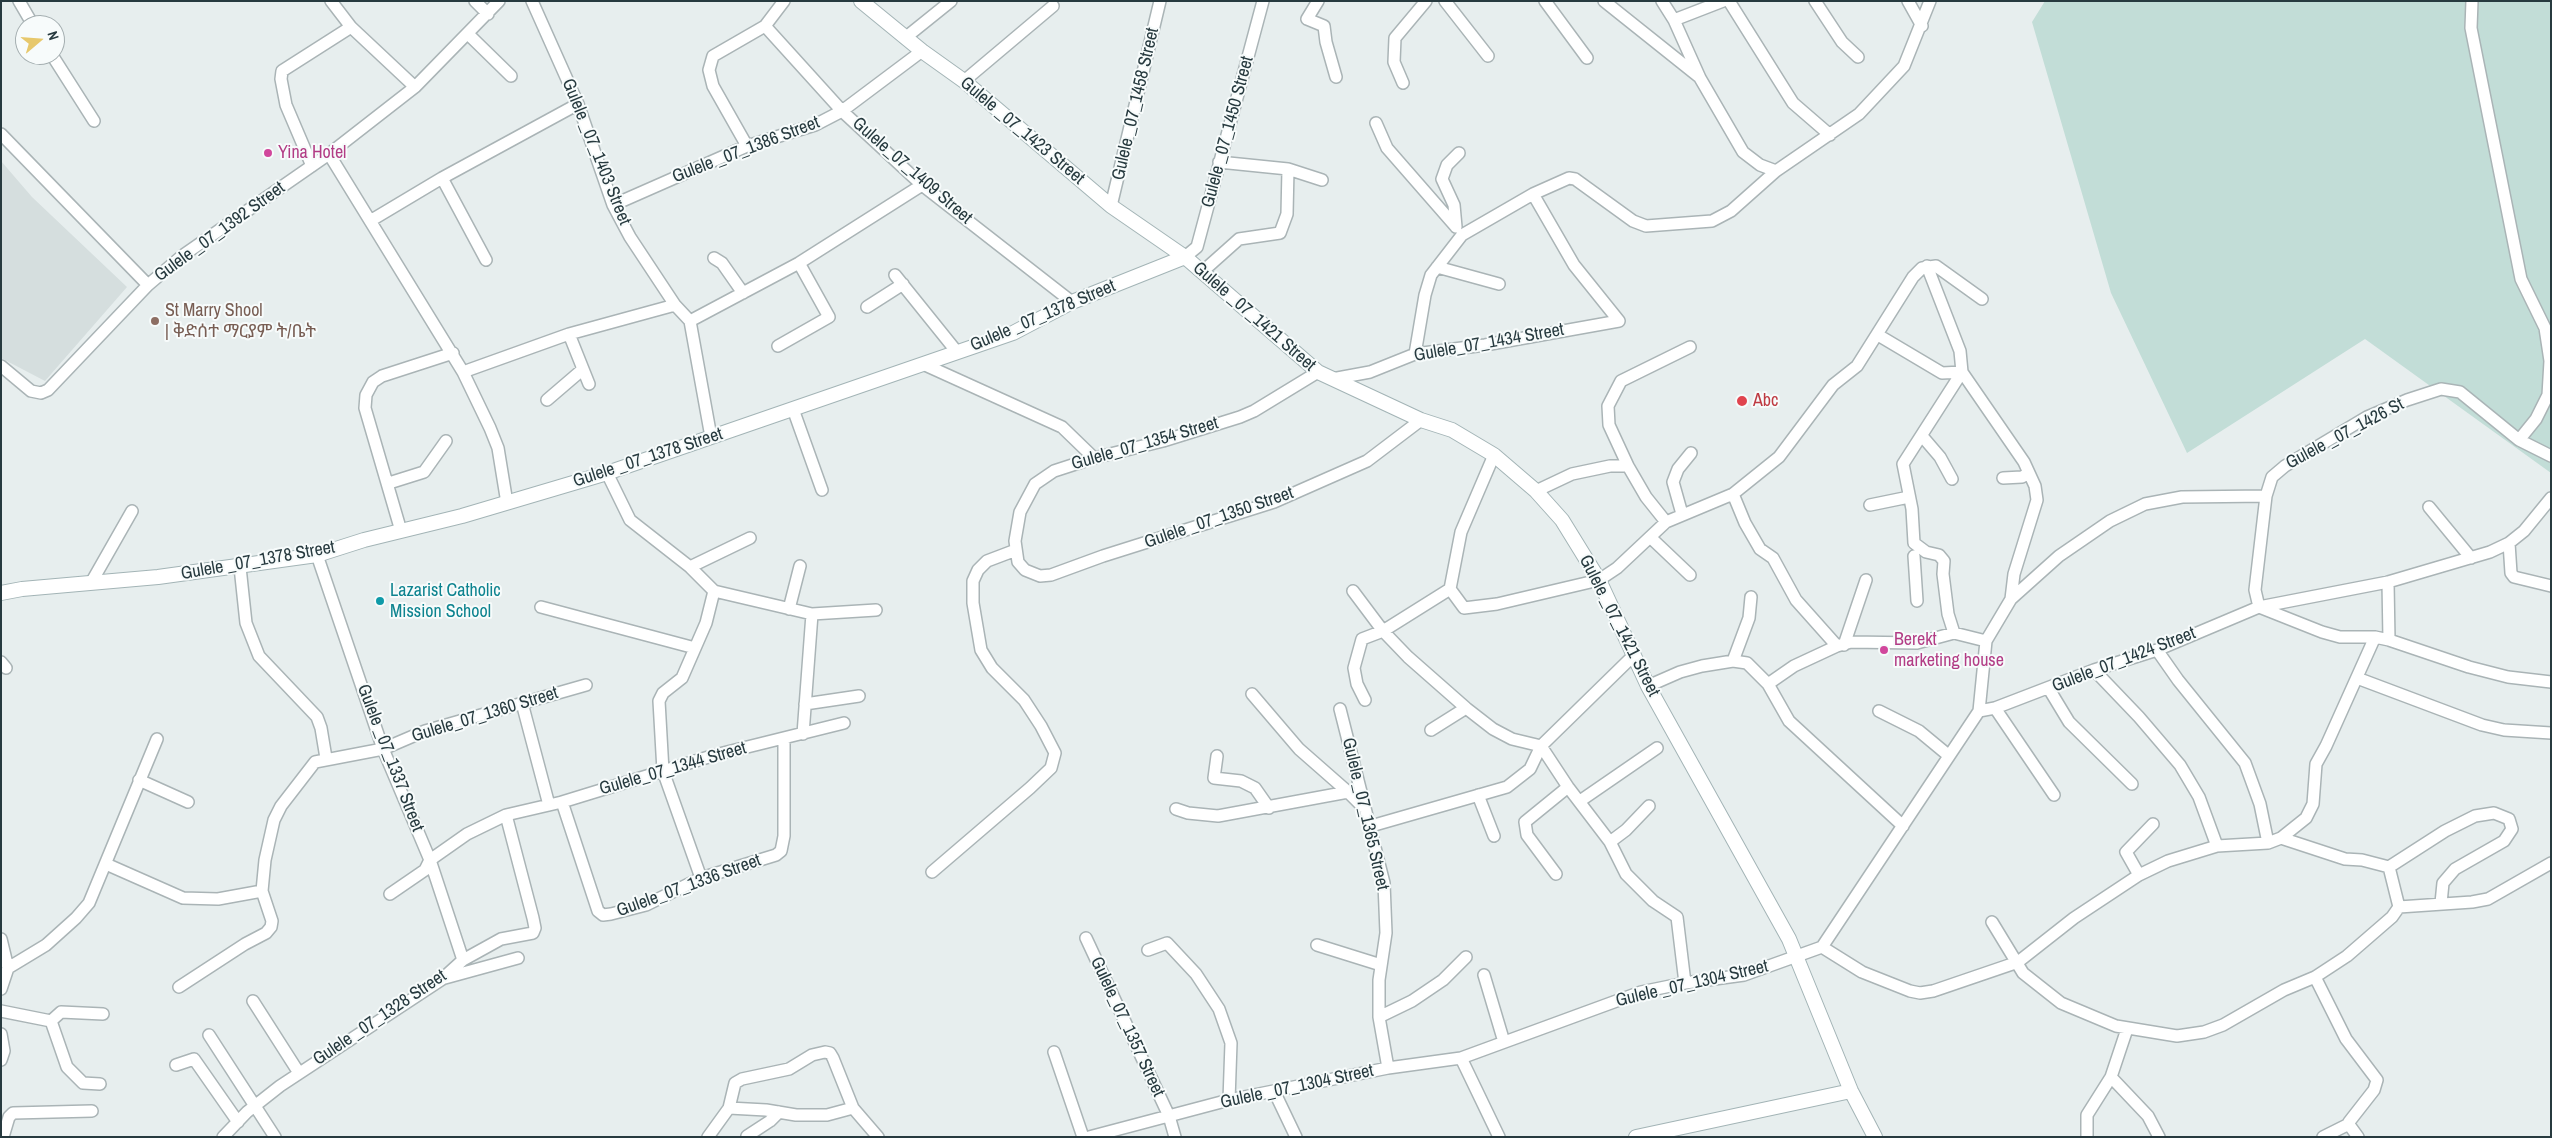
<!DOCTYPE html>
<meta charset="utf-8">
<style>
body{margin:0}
#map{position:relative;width:2552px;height:1138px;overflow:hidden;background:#e7eeee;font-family:"Archivo Narrow",sans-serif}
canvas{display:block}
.frame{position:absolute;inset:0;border:2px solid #273a3f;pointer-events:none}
.north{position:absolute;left:15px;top:15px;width:50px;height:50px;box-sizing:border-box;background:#f7fbfb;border:1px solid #a4aeb0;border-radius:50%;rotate:72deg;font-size:14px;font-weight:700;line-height:20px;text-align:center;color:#273a3f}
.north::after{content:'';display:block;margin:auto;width:18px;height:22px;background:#e7c86c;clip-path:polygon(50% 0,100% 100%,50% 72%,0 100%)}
</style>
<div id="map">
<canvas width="2552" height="1138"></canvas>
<div class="frame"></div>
<div class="north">N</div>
</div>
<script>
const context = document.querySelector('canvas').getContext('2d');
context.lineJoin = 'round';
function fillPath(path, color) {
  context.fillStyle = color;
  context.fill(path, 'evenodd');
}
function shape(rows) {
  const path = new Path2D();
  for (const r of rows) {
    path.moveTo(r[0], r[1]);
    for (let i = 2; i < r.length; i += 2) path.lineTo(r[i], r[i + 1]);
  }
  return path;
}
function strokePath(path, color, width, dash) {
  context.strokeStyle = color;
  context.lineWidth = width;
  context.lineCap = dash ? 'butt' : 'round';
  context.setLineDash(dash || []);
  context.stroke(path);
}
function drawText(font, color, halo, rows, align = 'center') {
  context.font = font + ' "Archivo Narrow","Noto Sans Ethiopic",sans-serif';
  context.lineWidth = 4;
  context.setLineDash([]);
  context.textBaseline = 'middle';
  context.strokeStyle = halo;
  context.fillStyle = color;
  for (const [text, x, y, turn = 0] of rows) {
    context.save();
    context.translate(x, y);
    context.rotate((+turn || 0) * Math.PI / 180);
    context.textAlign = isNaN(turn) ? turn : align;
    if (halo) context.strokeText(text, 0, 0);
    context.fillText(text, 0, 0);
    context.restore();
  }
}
const built = shape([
 [1,161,32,197,127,287,45,381,1,358]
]);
const green = shape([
 [2045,1,2551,1,2551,473,2365,339,2187,453,2111,293,2032,22]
]);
const minor = shape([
 [19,1,33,25],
 [331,1,351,27,415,87],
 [475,1,488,14],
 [532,1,578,104,613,205,630,237,675,305,690,321,711,437],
 [1318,1,1307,19,1324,26,1326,42,1336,77],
 [1445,1,1488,56],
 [1545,1,1587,58],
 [1604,1,1698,76],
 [1662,1,1674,20,1700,78,1743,152,1760,165,1776,171],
 [1729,1,1793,103,1830,135],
 [1815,1,1842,42,1858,57],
 [1908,1,1922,26],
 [2472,1,2471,28,2521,279,2545,328,2550,361,2548,395,2536,419,2519,440],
 [1674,20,1723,1],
 [765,26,842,111,922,185,1072,302],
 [468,34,511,76],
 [905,38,951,1],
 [52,55,94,121],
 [964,81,1053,6],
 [1403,83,1394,62,1395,38,1426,1],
 [1376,123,1387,148,1456,227],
 [1,134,148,285],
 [747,146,713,86,709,70,713,56,765,26,784,1],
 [329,154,463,372,490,428,498,448,507,503],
 [1219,162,1288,169,1322,180],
 [312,166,286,105,281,79,282,71,351,27],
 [442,178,486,260],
 [613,205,747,146,815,125,842,111,922,51],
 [1111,206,1160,1],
 [370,221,442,178,578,104],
 [1456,227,1454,205,1442,179,1447,165,1459,153],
 [1185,257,1197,247,1263,1],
 [714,258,722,263,743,293],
 [1927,266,1960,351,1962,372,1903,464,1912,509,1914,543,1926,552,1939,555,1944,561,1943,574,1948,614,1954,633],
 [1437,267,1499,284],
 [1202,272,1239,239,1280,233,1287,214,1288,169],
 [895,275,957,352],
 [867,307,903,284],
 [690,321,799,263,922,185],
 [569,334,589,384],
 [1878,335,1942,373,1962,372,2024,462,2035,486,2037,500,2014,574,2011,599,1986,641,1979,711],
 [778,346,829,317,799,263],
 [1415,354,1425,295,1431,275,1462,235,1533,194,1569,178,1575,179,1633,221,1646,226,1712,221,1731,211,1776,171,1859,114,1904,66,1930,1],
 [923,364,1062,427,1094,458],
 [1,366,31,391,41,393,48,390,148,285,182,256,329,154,415,87,499,1],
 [463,372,569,334,675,305],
 [1318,372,1254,411,1240,417,1163,441,1094,458,1054,471,1035,484,1020,512,1015,541,1018,562,1025,570,1040,576,1051,575,1103,556,1274,502,1367,461,1421,420],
 [1332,379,1370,372,1415,354,1485,345,1619,321,1574,265,1533,194],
 [547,400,582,370],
 [793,409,822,490],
 [1922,436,1940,457,1952,479],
 [1494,455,1461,532,1450,589,1464,608,1497,604,1599,580,1617,568,1666,522,1733,494,1779,457,1833,385,1857,366,1913,277,1922,268,1936,266,1982,299],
 [607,473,630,520,690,567,714,591,812,614,876,610],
 [2003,478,2022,477,2029,473],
 [389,483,424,472,446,441],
 [1536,491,1572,474,1610,466,1628,466],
 [1733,494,1745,523,1760,549,1773,558,1796,600,1837,646],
 [1870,505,1909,497],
 [2429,507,2471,558],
 [1682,514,1673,482,1678,469,1691,453],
 [1666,522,1646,497,1628,466,1609,425,1608,406,1621,381,1690,347],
 [401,531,365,408,366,395,373,382,382,376,453,353],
 [1650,537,1690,575],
 [2509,543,2511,573,2514,577,2551,586],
 [317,555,383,749,430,860,463,960],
 [1914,556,1917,601],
 [240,567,246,623,259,656,317,717,321,728,326,758],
 [690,567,750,538],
 [2388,582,2389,640],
 [91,583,132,511],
 [1353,591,1383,631,1408,657,1466,708,1493,729,1512,739,1541,746,1568,787,1610,842,1626,874,1653,901,1677,917,1685,983],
 [2011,599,2059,556,2110,521,2145,504,2182,497,2266,496],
 [541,607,695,648],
 [2259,607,2255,590,2266,496,2272,477,2285,466,2367,417,2407,400,2441,389,2460,392,2519,440,2551,456],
 [2259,607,2322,632,2340,637,2375,637,2389,640,2469,667,2508,677,2551,682],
 [789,609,800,566],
 [1844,645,1866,580],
 [2157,650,2178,680,2245,763,2260,804,2268,843],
 [1733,661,1749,618,1751,597],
 [1,662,6,668],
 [2094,670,2139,717,2180,765,2199,797,2217,846],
 [2357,678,2482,725,2504,730,2551,733],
 [1768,684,1794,666,1837,646,1851,642,1917,643,1954,633,1986,641],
 [1648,686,1680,672,1702,666,1733,661,1747,663,1768,684,1789,721,1903,826],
 [2049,689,2069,722,2132,784],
 [1252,694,1299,749,1348,792],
 [1365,700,1357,684,1354,668,1362,639,1383,631,1450,589],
 [522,703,549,805],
 [805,704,859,696],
 [1995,708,2054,795],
 [1340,709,1384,883,1386,933,1379,980,1379,1017,1388,1068],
 [1879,711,1919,731,1948,755],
 [1431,730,1466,708],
 [803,734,812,614],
 [1217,756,1214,778,1241,781,1255,788,1269,808],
 [139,780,188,802],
 [1478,795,1494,836],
 [1580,801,1657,748],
 [562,802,598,911,603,915,611,914,646,905,701,878,776,855,781,851,784,836,784,738],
 [1176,809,1188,813,1218,816,1348,792,1362,806],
 [1371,826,1507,787,1530,769,1541,746,1632,657],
 [2281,838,2345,859,2362,860,2389,867,2445,831,2475,816,2494,813,2509,819,2512,829,2504,841,2455,869,2443,883,2441,903],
 [1610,842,1626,830,1649,806],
 [106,864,183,898,218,899,262,891],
 [932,872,1030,788,1051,768,1055,753,1041,726,1024,700,992,668,981,650,973,603,973,581,978,570,987,561,1016,550],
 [1556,874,1527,835,1525,822,1568,787],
 [2139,875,2126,852,2153,824],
 [701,878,663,771,659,701,663,693,682,678,706,623,714,591],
 [390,894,425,870,430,860,467,834,506,815,562,802,715,755,844,723],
 [2399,907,2472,902,2488,899,2551,863],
 [1992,922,2023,973,2061,1003,2116,1026,2177,1036,2204,1032,2223,1025,2284,990,2315,977,2347,956,2392,917,2399,907,2389,867],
 [1086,938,1169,1116,1175,1137],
 [1,939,8,968],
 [1317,945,1381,965],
 [1822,947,1862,972,1910,991,1920,993,1933,991,2018,962,2074,918,2139,875,2168,861,2217,846,2268,843,2281,838,2306,818,2313,804,2316,764,2326,746,2375,637],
 [1148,950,1167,943,1196,974,1219,1009,1231,1043,1229,1100],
 [1484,975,1504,1042],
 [2315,977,2346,1039,2377,1080,2374,1090,2349,1122,2350,1126,2358,1137],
 [445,978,518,958],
 [179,987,245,944,266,933,271,927,272,921,262,891,265,860,274,820,281,806,315,762,383,749,425,731,586,685],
 [1,989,8,968,46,945,76,918,89,903,157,739],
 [253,1001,299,1073],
 [1,1011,51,1021],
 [1379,1017,1412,1001,1443,980,1466,957],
 [51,1021,67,1067,83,1083,100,1084],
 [51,1021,61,1012,103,1014],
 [1,1034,4,1051,1,1060],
 [209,1035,275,1137],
 [1054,1052,1083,1137],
 [1461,1058,1499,1137],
 [176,1065,194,1059,238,1122],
 [2111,1077,2148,1116,2159,1137],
 [1274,1091,1296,1137],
 [729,1108,735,1083,742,1079,789,1069,812,1055,825,1052,830,1053,833,1058,853,1108],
 [747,1136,770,1121,779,1112],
 [3,1137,9,1117,13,1113,92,1111],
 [223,1137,247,1112,280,1086,441,980,463,960,501,939,533,933,535,928,533,918,506,815],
 [708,1137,729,1108,766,1110,796,1115,827,1115,853,1108,878,1137],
 [1089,1137,1229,1100,1388,1068,1461,1058,1641,992,1685,983,1744,975,1822,947,1979,711,1995,708,2094,670,2157,650,2259,607,2388,582,2490,552,2509,543,2524,531,2551,498],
 [2087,1137,2087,1115,2111,1077,2127,1029],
 [2323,1137,2349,1124]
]);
const secondary = shape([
 [861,1,922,51,964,81,1111,206,1185,257,1318,372,1421,420,1452,430,1494,455,1536,491,1562,520,1599,580,1648,686,1789,939,1851,1091,1875,1137],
 [1,593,22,589,158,577,317,555,364,540,462,516,607,473,1013,333,1072,302,1185,257],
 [1636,1137,1851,1091]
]);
const markers = [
 [268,153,5,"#d1479c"],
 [155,321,5,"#8d6e63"],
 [1742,401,6,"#e0444e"],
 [380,601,5,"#0f9aa8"],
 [1884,650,5,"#d1479c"]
];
const streetNames = [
 ["Gulele _07_1458 Street",1136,104,-77],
 ["Gulele _07_1423 Street",1022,131,40],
 ["Gulele _07_1450 Street",1228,132,-75],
 ["Gulele _07_1386 Street",746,150,-21],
 ["Gulele _07_1403 Street",596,152,68],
 ["Gulele_07_1409 Street",912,171,41],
 ["Gulele _07_1392 Street",220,232,-36],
 ["Gulele _07_1378 Street",1043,316,-23],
 ["Gulele _07_1421 Street",1254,317,41],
 ["Gulele_07_1434 Street",1489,343,-10],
 ["Gulele _07_1426 St",2345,434,-28],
 ["Gulele_07_1354 Street",1145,444,-16],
 ["Gulele _07_1378 Street",648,458,-18],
 ["Gulele _07_1350 Street",1219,518,-19],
 ["Gulele _07_1378 Street",258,561,-10],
 ["Gulele _07_1421 Street",1619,626,63],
 ["Gulele_07_1424 Street",2124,660,-21],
 ["Gulele_07_1360 Street",485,715,-17],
 ["Gulele _07_1337 Street",390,758,69],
 ["Gulele_07_1344 Street",673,769,-16],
 ["Gulele _07_1365 Street",1365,814,77],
 ["Gulele_07_1336 Street",689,886,-20],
 ["Gulele _07_1304 Street",1692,984,-13],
 ["Gulele _07_1328 Street",380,1018,-34],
 ["Gulele_07_1357 Street",1127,1027,65],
 ["Gulele _07_1304 Street",1297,1087,-12]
];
const hotelNames = [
 ["Yina Hotel",278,153],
 ["Berekt",1894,640],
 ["marketing house",1894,661]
];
const educationNames = [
 ["St Marry Shool",165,311],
 ["| ቅድሰተ ማርያም ት/ቤት",165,332]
];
const healthNames = [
 ["Abc",1753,401]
];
const cultureNames = [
 ["Lazarist Catholic",390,591],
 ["Mission School",390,612]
];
fillPath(built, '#d5dede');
fillPath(green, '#c2ddd7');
strokePath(minor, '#aab4b6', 14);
strokePath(secondary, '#a3b4b6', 16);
strokePath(minor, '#fff', 11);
strokePath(secondary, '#fff', 14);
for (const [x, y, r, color] of markers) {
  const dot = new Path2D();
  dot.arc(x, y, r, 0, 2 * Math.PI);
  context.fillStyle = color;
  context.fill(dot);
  strokePath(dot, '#f7fbfb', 2);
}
drawText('18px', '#273a3f', '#f7fbfb', streetNames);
drawText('18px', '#b23c85', '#f7fbfb', hotelNames, 'left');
drawText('18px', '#785e54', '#f7fbfb', educationNames, 'left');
drawText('18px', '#be3a42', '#f7fbfb', healthNames, 'left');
drawText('18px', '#0d838f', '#f7fbfb', cultureNames, 'left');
</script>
